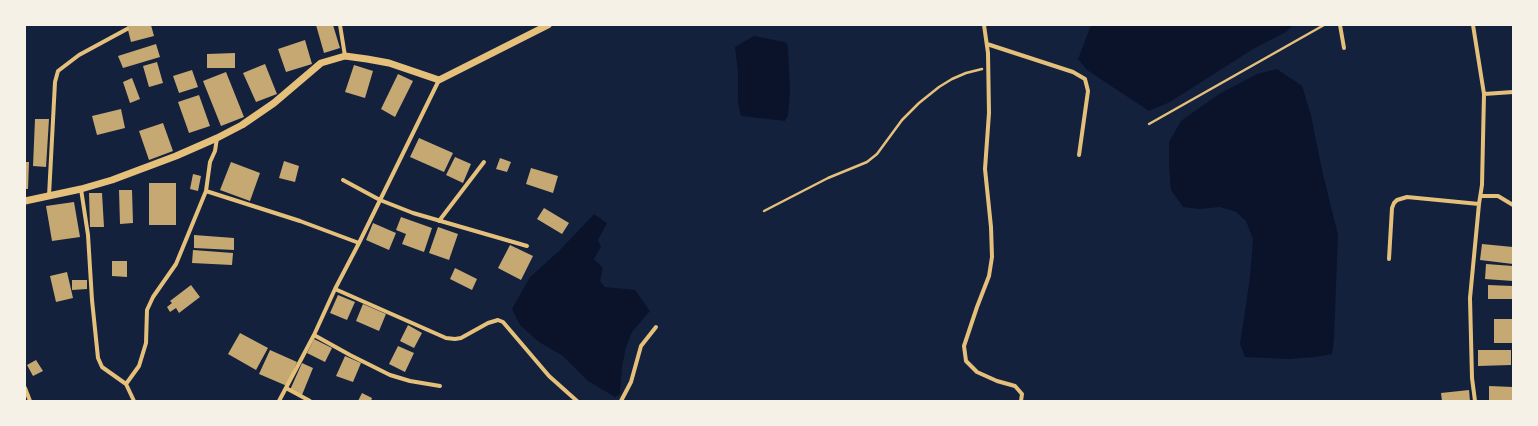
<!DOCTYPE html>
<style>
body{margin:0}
#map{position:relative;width:1538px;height:426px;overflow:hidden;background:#14213d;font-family:"Fira Sans",sans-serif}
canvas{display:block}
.frame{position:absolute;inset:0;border:26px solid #f6f1e7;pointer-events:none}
</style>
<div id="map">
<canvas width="1538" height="426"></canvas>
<div class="frame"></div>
</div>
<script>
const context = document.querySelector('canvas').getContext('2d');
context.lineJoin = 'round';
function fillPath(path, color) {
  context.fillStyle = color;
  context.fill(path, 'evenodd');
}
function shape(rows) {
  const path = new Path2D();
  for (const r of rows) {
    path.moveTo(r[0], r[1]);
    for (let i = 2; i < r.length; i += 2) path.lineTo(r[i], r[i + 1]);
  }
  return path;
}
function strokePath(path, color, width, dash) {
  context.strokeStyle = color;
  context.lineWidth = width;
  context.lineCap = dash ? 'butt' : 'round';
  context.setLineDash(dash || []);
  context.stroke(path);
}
const water = shape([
 [1091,25,1293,25,1286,32,1253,49,1170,102,1149,111,1087,70,1078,59],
 [754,36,785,42,788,46,790,90,788,116,785,121,741,116,738,103,738,72,735,47],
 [1277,69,1302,86,1311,115,1322,170,1338,235,1334,339,1332,354,1315,357,1289,359,1245,357,1240,344,1250,277,1253,239,1246,221,1236,212,1220,207,1200,209,1183,207,1171,190,1169,165,1169,142,1181,121,1219,94,1257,74],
 [594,214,607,223,598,240,601,247,594,259,603,268,600,281,605,287,635,290,650,311,632,332,626,347,622,367,620,394,615,397,588,381,563,356,539,342,520,325,512,309,530,277,559,251]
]);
const building = shape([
 [132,25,151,25,154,36,131,42,127,26],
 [316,25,333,25,340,48,324,53],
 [305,40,312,64,286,72,278,49],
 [156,44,160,57,123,68,118,56],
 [235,53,235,68,207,68,207,54],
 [157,62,163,83,149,87,143,66],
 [265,64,277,94,256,102,243,73],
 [354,65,373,71,365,98,345,92],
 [192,70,198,87,179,93,173,76],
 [226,72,244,117,221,126,203,81],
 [398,74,413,81,395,117,381,109],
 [132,78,140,99,130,103,123,82],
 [199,95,210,126,189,133,178,102],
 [121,109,125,128,97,135,92,116],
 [35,119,49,119,46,167,33,166],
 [163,123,173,151,149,160,139,131],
 [419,138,453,153,444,172,410,157],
 [455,157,471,164,463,183,446,175],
 [500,158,511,162,507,172,496,169],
 [284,161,299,166,295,182,279,178],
 [25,162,29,162,28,189,25,189],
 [231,162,260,173,250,201,220,190],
 [531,168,558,176,553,193,526,184],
 [193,174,201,176,198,191,190,189],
 [149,183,176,183,176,225,149,225],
 [119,190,132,190,133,223,120,224],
 [89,193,102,193,104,227,90,227],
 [74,202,80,237,52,241,46,206],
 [544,208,569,223,562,234,537,219],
 [401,217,432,228,424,252,402,244,406,234,396,230],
 [373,223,396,233,389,250,366,240],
 [438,227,458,234,449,260,429,253],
 [194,235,234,238,234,250,194,248],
 [1482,244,1513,247,1513,264,1480,260],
 [510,245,533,256,521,280,498,268],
 [193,250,233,253,232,265,192,263],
 [112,261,127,261,127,277,112,276],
 [1486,264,1513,266,1513,281,1485,279],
 [455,268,477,279,472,290,450,279],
 [67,272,73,298,56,302,50,276],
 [72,280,87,280,87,289,72,290],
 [191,285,200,297,179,313,176,308,170,312,167,307,172,303,170,301],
 [1488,285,1513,286,1513,299,1488,299],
 [338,295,355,302,347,320,330,313],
 [363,304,386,314,379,331,356,321],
 [1494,319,1513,319,1513,343,1494,343],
 [408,325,422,333,414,348,400,341],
 [240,333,268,348,256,370,228,354],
 [314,339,332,348,325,362,307,353],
 [398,346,414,353,405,372,389,364],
 [270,350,297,362,287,386,259,374],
 [1478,350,1511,350,1511,365,1478,366],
 [345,356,361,363,353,382,336,376],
 [36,360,43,371,33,376,27,365],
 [302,363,313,368,302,395,290,390],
 [1489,386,1513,387,1513,401,1489,401],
 [1469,390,1470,401,1442,401,1441,393],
 [362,393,372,398,371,401,358,401]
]);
const path = shape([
 [1149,124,1324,25],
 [764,211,828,178,867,162,877,154,902,120,919,103,939,87,952,79,966,73,982,69]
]);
const minor = shape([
 [340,25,345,56],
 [984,25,988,53,989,113,985,169,991,227,992,257,989,276,977,307,964,346,966,361,977,372,997,381,1015,386,1022,394,1021,401],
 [1340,25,1344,48],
 [1473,25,1484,94,1482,185,1479,204,1470,298,1472,378,1475,401],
 [987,44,1073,72,1085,79,1088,91,1079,155],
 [1484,94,1513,92],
 [343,180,380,200,413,213,527,246],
 [81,189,88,235,92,300,98,358,102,367,126,384,139,366,146,343,147,310,153,297,176,264,206,191,210,162,215,151,217,138],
 [206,191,300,221,359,243],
 [49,196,55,82,58,71,79,55,127,29],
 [1481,196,1498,196,1513,205],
 [439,221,484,162],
 [1389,259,1392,208,1394,203,1397,200,1407,197,1479,204],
 [335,289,446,338,455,339,461,338,488,323,498,320,503,322,549,376,577,401],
 [314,335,350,355,390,375,410,381,440,386],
 [126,384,134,401],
 [25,388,30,401],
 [286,388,310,401],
 [279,401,314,335,335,289,359,243,439,80],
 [621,401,631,382,641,346,656,327]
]);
const tertiary = shape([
 [25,201,81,189,112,180,176,156,217,138,242,125,274,103,321,63,345,56,367,59,389,63,439,80,548,25]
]);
fillPath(water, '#0b132b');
fillPath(building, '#c6a872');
strokePath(path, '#e5c07b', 2.5);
strokePath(minor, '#e5c07b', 4);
strokePath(tertiary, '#e5c07b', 7);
</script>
